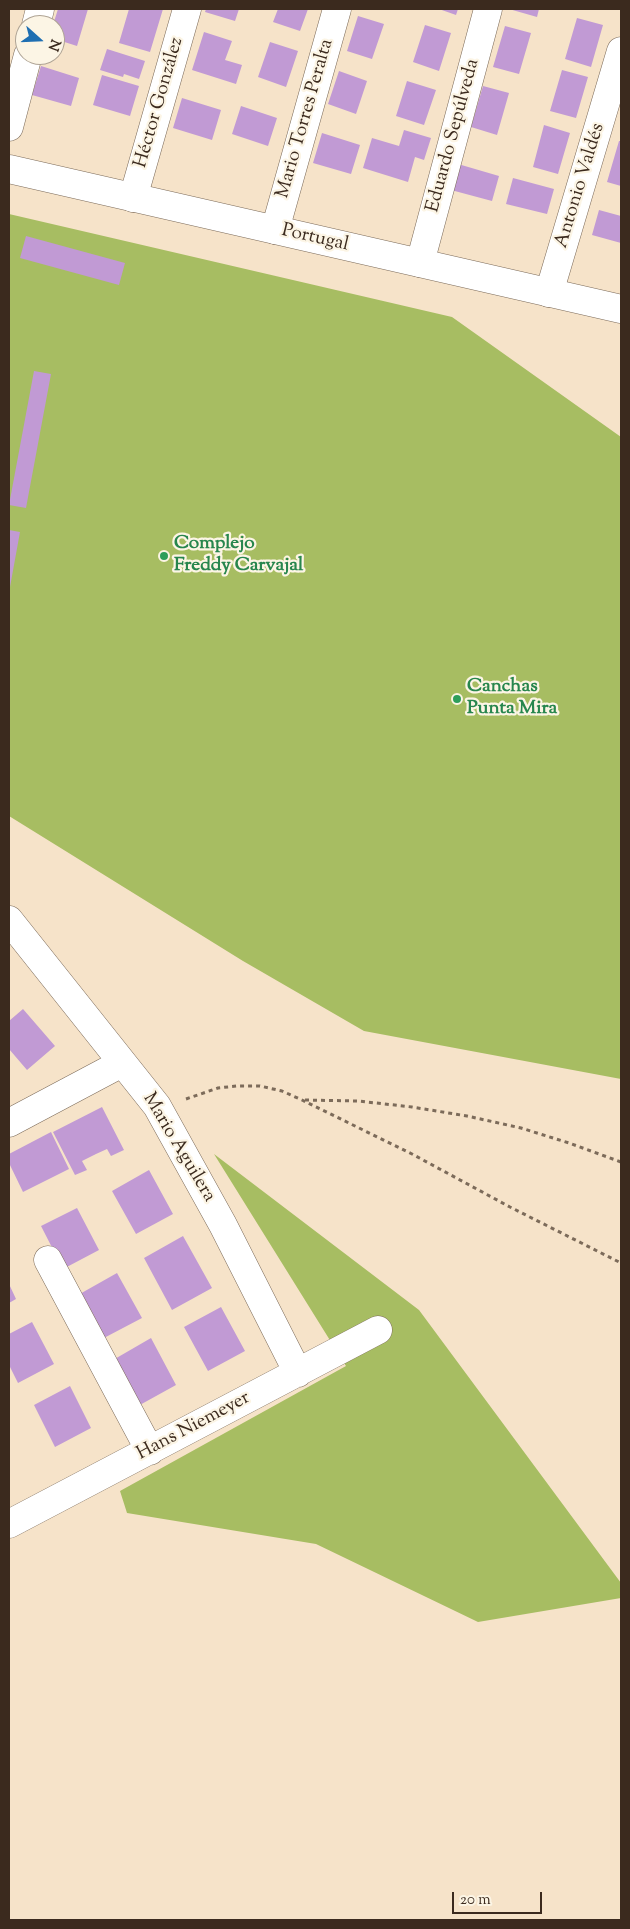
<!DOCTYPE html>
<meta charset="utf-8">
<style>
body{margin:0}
#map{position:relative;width:630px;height:1929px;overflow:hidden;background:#f6e3c9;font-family:"Sorts Mill Goudy",serif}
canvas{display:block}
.frame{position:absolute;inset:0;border:10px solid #3b2a1e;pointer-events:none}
.north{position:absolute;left:15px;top:15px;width:50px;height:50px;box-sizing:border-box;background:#fcf5e5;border:1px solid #afa495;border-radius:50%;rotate:110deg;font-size:14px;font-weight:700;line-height:20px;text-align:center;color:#3b2a1e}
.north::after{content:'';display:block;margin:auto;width:18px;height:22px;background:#1f6fb2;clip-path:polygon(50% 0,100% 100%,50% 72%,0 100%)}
.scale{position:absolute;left:452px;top:1892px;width:90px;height:22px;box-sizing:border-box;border:2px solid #3b2a1e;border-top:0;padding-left:6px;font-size:15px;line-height:18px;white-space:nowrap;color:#3b2a1e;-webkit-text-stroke:4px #fcf5e5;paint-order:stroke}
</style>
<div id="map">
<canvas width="630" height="1929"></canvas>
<div class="frame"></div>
<div class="north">N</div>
<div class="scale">20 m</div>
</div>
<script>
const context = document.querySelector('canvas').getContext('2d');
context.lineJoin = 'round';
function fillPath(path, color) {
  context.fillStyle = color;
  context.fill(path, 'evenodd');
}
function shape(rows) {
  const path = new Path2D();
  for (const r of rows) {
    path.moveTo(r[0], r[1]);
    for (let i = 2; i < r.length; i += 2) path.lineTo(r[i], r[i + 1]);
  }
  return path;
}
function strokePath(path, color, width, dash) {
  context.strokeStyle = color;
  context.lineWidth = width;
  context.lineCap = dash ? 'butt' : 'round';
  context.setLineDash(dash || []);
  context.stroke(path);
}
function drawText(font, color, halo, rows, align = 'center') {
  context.font = font + ' "Sorts Mill Goudy",serif';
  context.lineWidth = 4.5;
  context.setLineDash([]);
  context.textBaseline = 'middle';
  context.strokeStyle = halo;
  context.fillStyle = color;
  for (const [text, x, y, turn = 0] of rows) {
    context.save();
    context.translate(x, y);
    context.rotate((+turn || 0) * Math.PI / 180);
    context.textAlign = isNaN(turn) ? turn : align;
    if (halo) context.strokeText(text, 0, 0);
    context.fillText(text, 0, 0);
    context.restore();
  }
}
const green = shape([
 [9,214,452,317,621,437,621,1079,364,1031,243,961,9,816],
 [214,1154,419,1310,621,1583,621,1598,478,1622,316,1544,127,1513,120,1491,346,1366]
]);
const building = shape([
 [58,9,88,9,77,46,55,39,55,25,53,25],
 [129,9,163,9,150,52,119,43],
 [206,9,239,9,235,21,205,12],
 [278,9,308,9,300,31,273,22],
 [439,9,458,9,456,15],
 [509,9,539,9,537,17],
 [358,16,384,24,372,59,347,51],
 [577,18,603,25,591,67,565,59],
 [425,25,451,33,439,71,413,62],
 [505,26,531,33,519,74,493,67],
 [204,32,232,41,225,60,242,65,236,84,192,70],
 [270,42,298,51,286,87,258,77],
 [107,49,145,61,139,79,124,74,123,77,100,70],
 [41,66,79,78,71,106,32,95],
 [562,70,588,77,576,118,550,111],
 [339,71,367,81,356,114,328,104],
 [102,75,139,86,130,116,93,105],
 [407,81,436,90,424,125,396,116],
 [483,86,509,93,497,135,471,127],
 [182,98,221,110,212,140,173,128],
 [241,106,277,118,268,146,232,134],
 [544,125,570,133,558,174,533,167],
 [404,130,431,138,424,160,415,157,408,182,363,168,372,138,399,146],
 [322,133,360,145,351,174,313,163],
 [619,141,621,141,621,186,607,182],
 [458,164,499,176,492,201,451,190],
 [513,178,554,189,547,214,506,204],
 [599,210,621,216,621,243,592,235],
 [26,236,125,263,119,285,20,258],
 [34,371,51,374,26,508,9,505],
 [9,530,20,532,10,587,9,586],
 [23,1009,55,1046,27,1070,9,1049,9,1021],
 [102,1107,124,1150,111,1156,107,1149,96,1154,82,1161,87,1170,75,1175,53,1132],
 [51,1132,69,1169,23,1192,9,1163,9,1154],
 [149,1170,173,1214,136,1234,112,1191],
 [77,1208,99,1250,63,1269,41,1226],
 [183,1236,212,1288,172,1310,144,1258],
 [117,1273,142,1318,102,1339,78,1295],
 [9,1284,16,1299,9,1303],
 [221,1307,245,1351,208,1371,184,1327],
 [32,1322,54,1364,18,1383,9,1365,9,1334],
 [151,1338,176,1385,138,1406,113,1360],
 [70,1386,91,1428,55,1447,34,1405]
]);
const path = shape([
 [186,1099,218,1088,237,1086,260,1086,282,1091,302,1100,412,1154,510,1207,621,1263],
 [305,1100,358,1101,412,1107,467,1116,521,1128,569,1143,621,1162]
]);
const street = shape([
 [36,25,40,9],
 [9,127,28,55],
 [133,198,187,9],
 [275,230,337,9],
 [420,263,488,9],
 [549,293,621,51],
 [9,920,157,1106,223,1225,298,1373],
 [9,1123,122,1063],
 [48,1260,150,1451],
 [9,1524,378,1330]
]);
const secondary = shape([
 [9,169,621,309]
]);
const markers = [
 [164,556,5,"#2e9e5b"],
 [457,699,5,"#2e9e5b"]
];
const streetNames = [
 ["Héctor González",160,103,-74],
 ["Mario Torres Peralta",306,119,-74],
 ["Eduardo Sepúlveda",454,136,-75],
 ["Antonio Valdés",581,186,-73],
 ["Portugal",315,239,13],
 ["Mario Aguilera",178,1148,59],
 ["Hans Niemeyer",194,1427,-28]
];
const leisureNames = [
 ["Complejo",174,545],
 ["Freddy Carvajal",174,567],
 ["Canchas",467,688],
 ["Punta Mira",467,710]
];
fillPath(green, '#a7bd62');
fillPath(building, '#c19ad4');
strokePath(street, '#7c6b5a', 29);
strokePath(secondary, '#7c6b5a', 29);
strokePath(path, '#7c6b5a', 3, [4, 4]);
strokePath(street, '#fff', 28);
strokePath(secondary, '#fff', 28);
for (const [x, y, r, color] of markers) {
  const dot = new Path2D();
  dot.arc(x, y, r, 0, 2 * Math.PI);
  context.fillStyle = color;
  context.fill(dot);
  strokePath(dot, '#fcf5e5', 2);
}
drawText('19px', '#3b2a1e', '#fcf5e5', streetNames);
drawText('bold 19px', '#27864d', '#fcf5e5', leisureNames, 'left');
</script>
